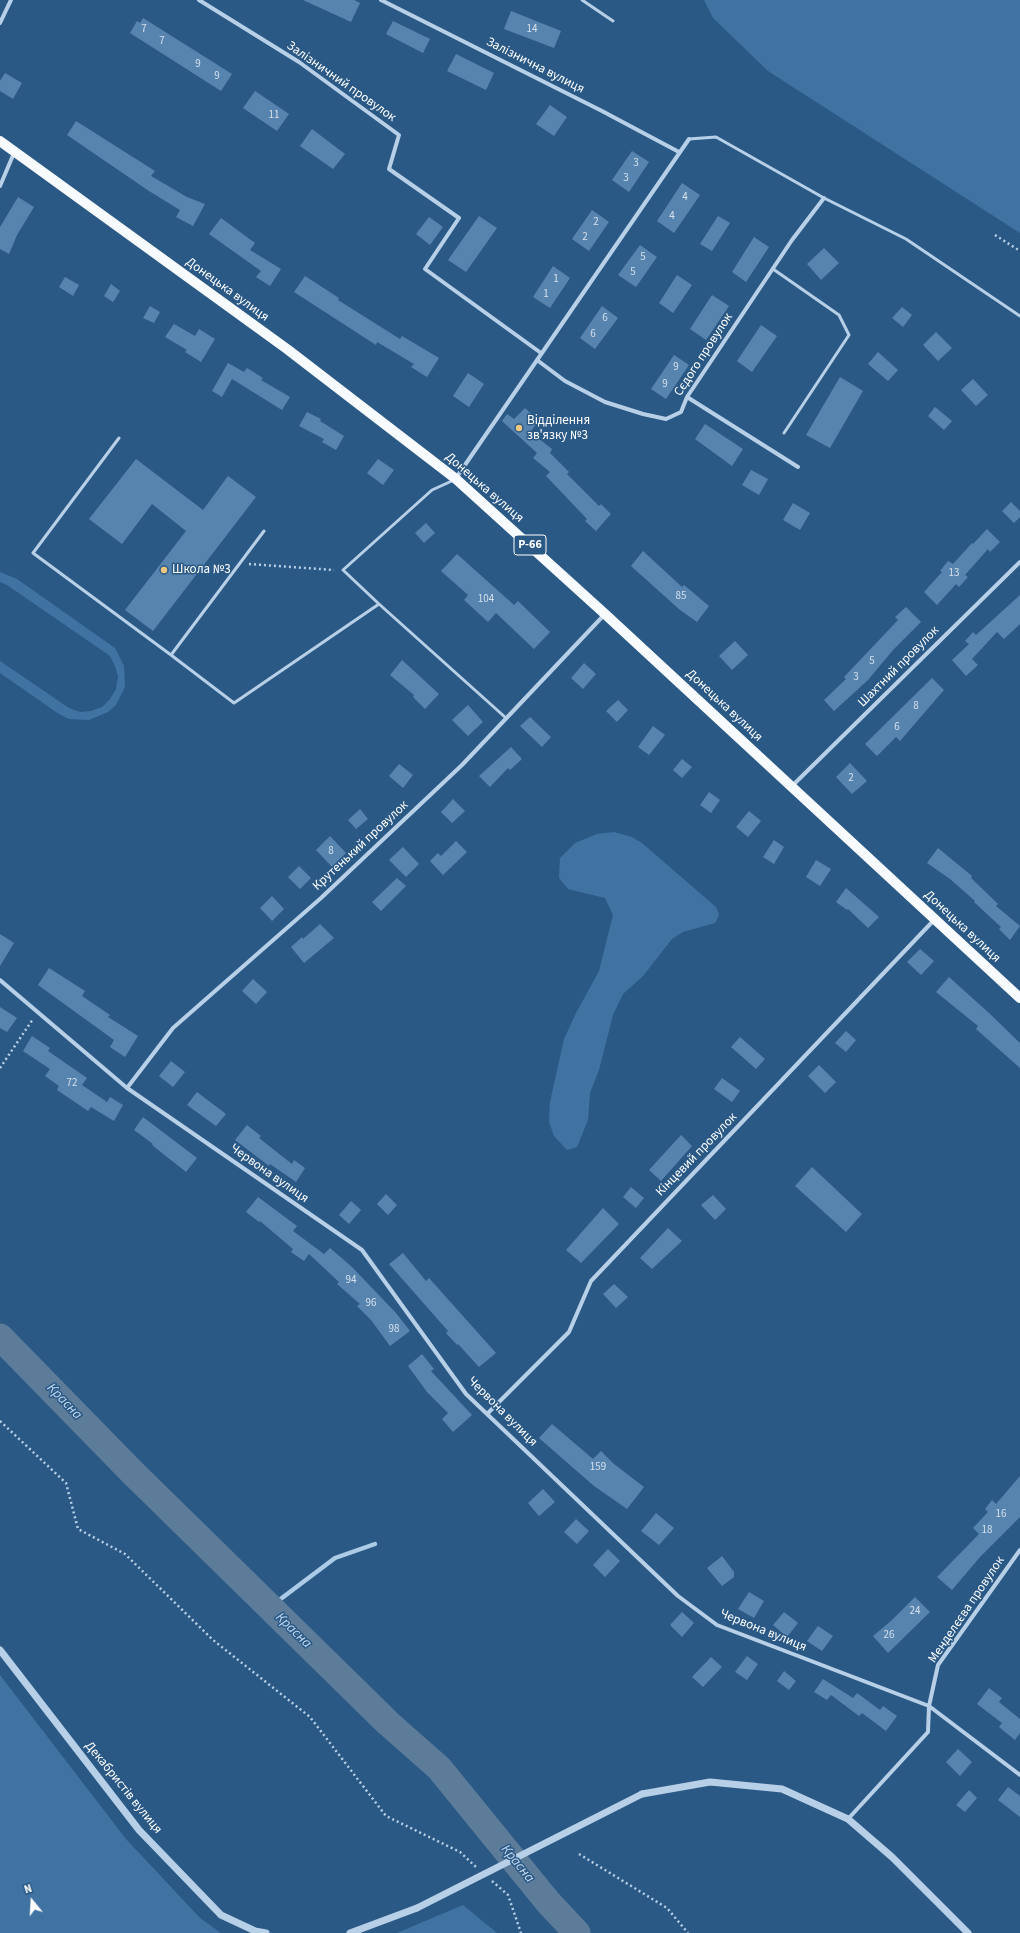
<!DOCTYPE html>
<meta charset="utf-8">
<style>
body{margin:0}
#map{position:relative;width:1020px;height:1933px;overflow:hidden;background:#2b5986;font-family:"Source Sans 3",sans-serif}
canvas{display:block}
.north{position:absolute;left:12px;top:1881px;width:40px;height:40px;-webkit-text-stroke:3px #2b5986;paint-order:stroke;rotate:342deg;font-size:11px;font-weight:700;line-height:16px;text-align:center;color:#fff}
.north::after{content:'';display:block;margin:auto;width:14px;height:18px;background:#fff;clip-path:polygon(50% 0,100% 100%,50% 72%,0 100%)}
</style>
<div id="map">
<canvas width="1020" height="1933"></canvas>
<div class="north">N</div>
</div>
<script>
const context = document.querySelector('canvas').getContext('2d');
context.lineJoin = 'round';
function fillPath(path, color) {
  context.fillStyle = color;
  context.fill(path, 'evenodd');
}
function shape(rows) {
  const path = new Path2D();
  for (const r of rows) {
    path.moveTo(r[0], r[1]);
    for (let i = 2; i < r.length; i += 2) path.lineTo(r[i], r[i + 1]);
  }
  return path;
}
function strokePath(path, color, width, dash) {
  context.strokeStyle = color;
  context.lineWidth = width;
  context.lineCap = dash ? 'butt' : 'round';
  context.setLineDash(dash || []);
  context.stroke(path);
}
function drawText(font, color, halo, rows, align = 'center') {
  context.font = font + ' "Source Sans 3",sans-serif';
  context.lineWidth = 3;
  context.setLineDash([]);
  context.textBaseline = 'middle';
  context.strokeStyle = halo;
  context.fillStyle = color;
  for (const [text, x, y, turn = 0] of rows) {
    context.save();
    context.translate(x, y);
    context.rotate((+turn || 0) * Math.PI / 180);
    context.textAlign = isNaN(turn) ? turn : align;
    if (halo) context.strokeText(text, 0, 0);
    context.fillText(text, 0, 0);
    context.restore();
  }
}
const green = shape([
 [704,0,1020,0,1020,233,768,71,713,18],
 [0,572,17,579,115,648,124,666,125,687,116,705,108,712,89,720,69,719,59,714,0,673,0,661,69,708,80,712,91,711,102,707,110,699,116,689,118,677,115,666,110,656,7,585,0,582],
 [614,832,632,837,642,843,716,907,719,915,715,923,683,932,672,939,643,976,623,994,613,1015,599,1070,590,1093,588,1120,577,1147,567,1150,554,1136,549,1122,550,1102,564,1039,575,1015,599,971,613,915,605,898,568,889,559,878,560,858,575,843,597,834],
 [0,1675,126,1839,200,1918,221,1933,0,1933],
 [463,1905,497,1933,397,1933]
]);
const stream = shape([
 [270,1607,335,1558,375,1544]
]);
const river = shape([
 [0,1337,132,1472,388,1723,439,1768,548,1902,577,1933]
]);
const building = shape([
 [303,0,354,0,360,3,351,22],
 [511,11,561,31,554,48,504,29],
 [143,18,232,74,221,91,130,33,137,21,140,23],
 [393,21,430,39,423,53,386,34],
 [456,54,494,73,486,90,447,71],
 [5,73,22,83,13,99,0,91,0,81],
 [255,91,289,114,277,131,243,108],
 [550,105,567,117,554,136,536,124],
 [76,121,155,171,151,176,187,197,205,204,193,226,176,217,180,210,149,191,67,135],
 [312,129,345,154,333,169,300,146],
 [632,151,649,162,629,192,612,180],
 [682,183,700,195,674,233,657,221],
 [18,197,34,207,17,235,9,254,0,249,0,227],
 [592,210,609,222,589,251,572,239],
 [479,216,497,228,466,272,448,260],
 [718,216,730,223,712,251,700,244],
 [429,217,443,227,430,245,416,234],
 [221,218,255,243,250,250,281,269,270,286,256,277,261,271,209,234],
 [754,237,769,247,746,282,732,272],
 [640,245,657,257,636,287,618,275],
 [824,248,839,263,821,280,807,264],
 [553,266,570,278,550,308,533,297],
 [677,275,692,285,673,313,659,303],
 [305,276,339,298,338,300,400,339,402,336,439,358,427,377,411,367,414,364,377,342,376,345,294,292],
 [65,277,79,285,73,296,59,287],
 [111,284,120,291,113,302,104,296],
 [712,295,729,306,706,340,690,329],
 [150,306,160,312,154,323,143,318],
 [602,306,618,318,595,349,580,338],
 [902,307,912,315,903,327,892,318],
 [174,324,195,336,199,329,215,339,201,362,185,352,187,350,165,337],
 [761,325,777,336,752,372,737,361],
 [936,332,952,348,938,361,923,345],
 [878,352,898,370,888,381,868,364],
 [674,355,689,365,666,399,651,389],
 [228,363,244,372,247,368,263,378,261,380,290,397,282,410,232,379,222,397,212,391],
 [468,373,484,384,469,407,453,396],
 [840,377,863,391,830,448,806,435],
 [973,379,988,395,976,406,961,390],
 [935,407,952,421,944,430,928,416],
 [525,408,539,421,530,432,552,449,550,453,569,472,567,474,599,506,601,504,611,514,596,531,585,521,587,519,546,476,550,472,533,458,537,453,502,421,507,414,514,419],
 [307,412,321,419,320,421,344,436,336,450,322,442,324,439,299,426],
 [705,424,743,449,732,466,695,439],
 [136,459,203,510,228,476,256,497,153,631,125,610,186,531,152,504,122,544,89,519],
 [378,459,394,470,383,485,367,473],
 [751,470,768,479,759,495,742,485],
 [1011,502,1020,511,1020,517,1014,523,1002,511],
 [793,503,810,513,800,530,783,520],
 [426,523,435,533,424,543,415,533],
 [987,529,1000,542,990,552,988,549,965,575,968,577,959,587,956,584,937,605,924,592,942,572,940,571,948,561,953,564,972,543,973,544],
 [643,551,682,587,684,585,709,606,697,622,680,610,631,566],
 [457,554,514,605,518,601,550,632,534,649,496,613,488,622,464,600,468,595,441,571],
 [1020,595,1020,624,1004,639,997,632,972,659,978,665,966,676,952,660,969,644,965,641,973,632,976,635],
 [906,607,921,622,893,650,868,680,834,711,824,700,846,679,844,677,898,620,895,617],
 [735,641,748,655,732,670,719,656],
 [402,660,439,694,425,709,413,697,414,695,390,675],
 [584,663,596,674,583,689,571,678],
 [932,678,944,690,900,741,896,737,877,756,865,744],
 [618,700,628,710,617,722,606,711],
 [468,705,483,722,468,736,452,720],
 [530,717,551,737,542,747,520,726],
 [653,726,665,735,649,755,638,747],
 [511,747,522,759,510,770,508,768,490,787,479,776],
 [682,759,692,767,682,778,673,770],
 [850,763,867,781,852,794,836,777],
 [399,764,413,775,403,788,389,776],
 [709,792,720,800,711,813,700,805],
 [453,799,465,811,452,823,441,812],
 [360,809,368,819,356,829,348,820],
 [749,811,761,821,748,837,736,827],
 [330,836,346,853,332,867,316,850],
 [774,840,784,847,774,864,763,857],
 [456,841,467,852,443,875,430,861,438,853,441,856],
 [403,847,419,864,406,877,389,860],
 [938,848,972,876,971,878,998,904,996,906,1020,926,1010,940,999,929,1001,927,974,902,975,901,950,879,927,863],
 [816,860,831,869,820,886,806,877],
 [299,866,311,878,300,889,288,877],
 [397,878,406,886,381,911,372,902],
 [846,888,879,917,868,928,848,909,847,910,836,902],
 [272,896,284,909,272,921,260,908],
 [320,924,334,938,304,963,291,947,302,937,303,939],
 [0,934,14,943,0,966],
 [920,949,934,961,921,975,907,962],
 [49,968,85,991,82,996,110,1015,108,1017,138,1036,125,1057,110,1047,114,1040,38,985],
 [949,977,989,1013,1020,1043,1020,1068,976,1029,978,1026,936,992],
 [253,979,267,992,256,1004,242,991],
 [0,1007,17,1018,7,1032,0,1028],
 [846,1031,856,1040,846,1052,835,1043],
 [32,1036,50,1048,48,1051,87,1078,82,1085,107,1102,110,1097,123,1105,114,1121,91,1107,88,1111,57,1090,59,1086,45,1076,50,1069,23,1051],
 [740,1037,765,1059,756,1069,731,1047],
 [171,1061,185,1072,173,1087,159,1076],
 [819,1065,836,1082,825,1093,808,1076],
 [722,1078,740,1091,732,1102,714,1089],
 [197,1092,226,1114,216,1126,187,1105],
 [143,1117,197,1158,186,1172,152,1145,153,1144,134,1130],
 [247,1125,261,1136,259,1138,292,1164,294,1160,305,1168,296,1182,270,1164,269,1166,235,1140],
 [681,1135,692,1146,661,1181,649,1170],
 [812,1167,862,1214,846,1232,795,1186],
 [631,1187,644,1198,636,1208,623,1197],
 [386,1194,397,1205,388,1215,377,1204],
 [713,1195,726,1209,715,1220,701,1205],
 [258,1197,297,1226,293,1231,324,1254,330,1248,352,1267,396,1313,410,1331,390,1346,371,1320,357,1306,360,1304,337,1284,339,1282,309,1254,304,1261,291,1252,293,1249,260,1221,259,1222,246,1212],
 [351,1201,361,1210,349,1224,339,1215],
 [603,1208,619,1224,581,1263,566,1250],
 [668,1228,682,1241,652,1269,640,1258],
 [403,1253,426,1281,429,1278,496,1353,479,1367,458,1344,457,1345,446,1333,448,1331,389,1264],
 [614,1284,628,1297,616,1308,603,1294],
 [422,1354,434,1369,431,1371,472,1415,453,1432,442,1419,448,1413,427,1392,408,1366],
 [552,1424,593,1459,601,1451,614,1464,644,1487,627,1509,594,1486,539,1438],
 [1020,1476,1020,1517,980,1557,952,1590,937,1577,979,1534,973,1528,988,1512,985,1509,992,1500,996,1504],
 [543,1489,555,1502,539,1516,528,1503],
 [656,1513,674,1528,659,1545,641,1531],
 [576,1519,589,1531,577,1544,564,1532],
 [608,1549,620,1561,605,1577,593,1565],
 [722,1556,734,1572,734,1577,722,1586,707,1568],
 [749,1592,764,1601,754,1618,738,1609],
 [915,1597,930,1612,888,1653,873,1636,892,1620],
 [682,1612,694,1623,682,1637,670,1625],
 [784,1612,798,1623,787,1637,773,1625],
 [818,1626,833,1636,822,1651,807,1641],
 [747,1656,758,1664,747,1680,735,1672],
 [711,1657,722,1667,703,1687,692,1677],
 [784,1671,796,1681,789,1690,777,1681],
 [823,1679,853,1698,857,1693,880,1710,883,1706,897,1716,886,1731,862,1713,859,1716,831,1695,827,1700,814,1692],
 [989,1688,1002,1698,999,1702,1020,1719,1020,1733,1015,1740,999,1727,1002,1723,977,1704],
 [958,1749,972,1762,960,1776,946,1762],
 [1008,1787,1020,1796,1020,1817,998,1800],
 [969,1790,977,1798,965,1812,956,1805]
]);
const path = shape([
 [995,235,1020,251],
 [249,564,334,570],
 [0,1068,33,1019],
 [0,1421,66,1483,78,1529,125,1554,213,1640,310,1717,386,1816,460,1852,476,1867],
 [579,1854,667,1908,688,1933],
 [492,1881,508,1895,521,1933]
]);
const service = shape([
 [582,0,613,21],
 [689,139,716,137,824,198,906,239,1020,316],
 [773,269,839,315,849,335,784,433],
 [119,438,33,553,171,655],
 [264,531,171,655,234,703,379,604,506,718],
 [379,604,343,570,432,490,454,480]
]);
const minor = shape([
 [199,0,299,62,399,135,389,169,459,218,425,269,541,353],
 [381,0,602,111,679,152],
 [0,23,11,0],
 [0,186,14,153],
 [537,360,565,381,605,402,643,414,666,419,681,412,687,397,792,240,824,198],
 [687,397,798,467],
 [456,478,689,139],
 [792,786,1020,562],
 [0,980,127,1088,362,1250,466,1394,678,1596,717,1625,929,1706,1020,1775],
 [127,1088,173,1028,321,898,462,765,605,614],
 [488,1413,569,1332,591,1281,935,919],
 [848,1819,928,1732,929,1706,938,1665,1020,1550]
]);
const tertiary = shape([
 [0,1650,139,1830,221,1915,255,1931,266,1933],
 [642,1794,710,1782,782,1789,848,1819,892,1857,968,1933],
 [350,1933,417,1908]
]);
const primary = shape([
 [0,141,287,349,456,479,605,614,1020,998]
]);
const tertiaryBridge = shape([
 [417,1908,642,1794]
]);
const markers = [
 [519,428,4,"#edc67f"],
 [164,570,4,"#edc67f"]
];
const numberNames = [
 ["7",144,30],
 ["14",532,30],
 ["7",162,42],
 ["9",198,65],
 ["9",217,77],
 ["11",274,116],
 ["3",636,164],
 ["3",626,179],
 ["4",685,198],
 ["4",672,217],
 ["2",596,223],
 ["2",585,238],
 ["5",643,258],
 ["5",633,273],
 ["1",556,280],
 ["1",546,295],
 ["6",605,319],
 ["6",593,335],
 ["9",676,368],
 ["9",665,385],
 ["13",954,574],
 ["85",681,597],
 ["104",486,600],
 ["5",872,662],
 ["3",856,678],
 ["8",916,707],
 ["6",897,728],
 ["2",851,779],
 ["8",331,852],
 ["72",72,1084],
 ["94",351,1281],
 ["96",371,1304],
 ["98",394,1330],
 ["159",598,1468],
 ["16",1001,1515],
 ["18",987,1531],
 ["24",915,1612],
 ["26",889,1636]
];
const shields = [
 [530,545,32]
];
const shieldNames = [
 ["Р-66",530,545]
];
const streetNames = [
 ["Залізнична вулиця",535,66,27],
 ["Залізничний провулок",341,82,35],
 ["Донецька вулиця",227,290,36],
 ["Сєдого провулок",704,355,-57],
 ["Донецька вулиця",484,488,41],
 ["Шахтний провулок",899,667,-45],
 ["Донецька вулиця",724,706,43],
 ["Крутенький провулок",361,846,-43],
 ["Донецька вулиця",962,927,43],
 ["Кінцевий провулок",697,1155,-46],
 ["Червона вулиця",269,1174,35],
 ["Червона вулиця",502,1412,45],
 ["Менделєєва провулок",967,1610,-56],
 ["Червона вулиця",763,1631,22],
 ["Декабристів вулиця",123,1788,51]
];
const poiNames = [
 ["Відділення",527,421],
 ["зв'язку №3",527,436],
 ["Школа №3",172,570]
];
const waterNames = [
 ["Красна",64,1402,46],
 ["Красна",293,1631,44],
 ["Красна",517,1864,51]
];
fillPath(green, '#4073a2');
strokePath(stream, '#accbe7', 4.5);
strokePath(river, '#5d7c9a', 27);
fillPath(building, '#5784af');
strokePath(path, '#b7d0e7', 2.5, [2, 3]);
strokePath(service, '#b7d0e7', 3);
strokePath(minor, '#b7d0e7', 4);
strokePath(tertiary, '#b7d0e7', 7);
strokePath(primary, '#f8fbfe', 10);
strokePath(tertiaryBridge, '#b7d0e7', 7);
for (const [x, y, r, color] of markers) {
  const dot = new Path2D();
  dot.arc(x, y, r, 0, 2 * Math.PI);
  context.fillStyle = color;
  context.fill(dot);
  strokePath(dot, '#2b5986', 1.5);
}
drawText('11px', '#d5e0eb', null, numberNames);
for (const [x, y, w] of shields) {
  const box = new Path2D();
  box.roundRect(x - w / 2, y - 10, w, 20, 3);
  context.fillStyle = '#2b5986';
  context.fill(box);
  strokePath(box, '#fff', 1);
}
drawText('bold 12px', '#fff', null, shieldNames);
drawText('13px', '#fff', '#2b5986', streetNames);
drawText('13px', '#fff', '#2b5986', poiNames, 'left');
drawText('italic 14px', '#c3daef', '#2b5986', waterNames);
</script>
